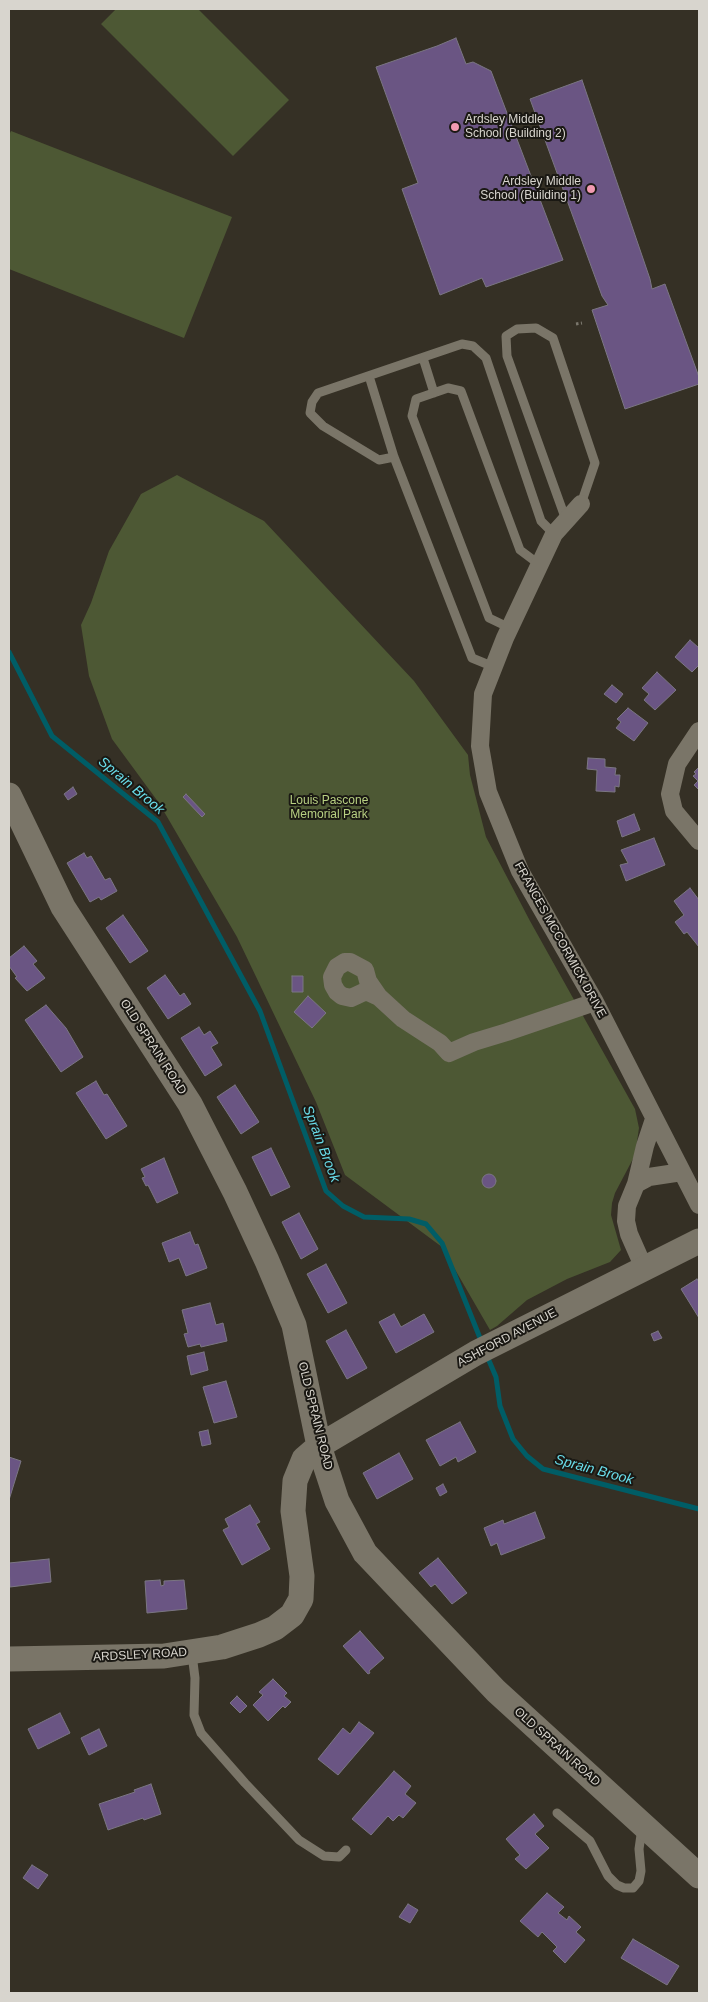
<!DOCTYPE html>
<style>
body{margin:0}
#map{position:relative;width:708px;height:2002px;overflow:hidden;background:#353025;font-family:Helvetica,sans-serif}
canvas{display:block}
.frame{position:absolute;inset:0;border:10px solid #d8d5ce;pointer-events:none}
</style>
<div id="map">
<canvas width="708" height="2002"></canvas>
<div class="frame"></div>
</div>
<script>
const context = document.querySelector('canvas').getContext('2d');
context.lineJoin = 'round';
function fillPath(path, color) {
  context.fillStyle = color;
  context.fill(path, 'evenodd');
}
function shape(rows) {
  const path = new Path2D();
  for (const r of rows) {
    if (r.length === 3) {
      path.moveTo(r[0] + r[2], r[1]);
      path.arc(r[0], r[1], r[2], 0, 2 * Math.PI);
      continue;
    }
    path.moveTo(r[0], r[1]);
    for (let i = 2; i < r.length; i += 2) path.lineTo(r[i], r[i + 1]);
  }
  return path;
}
function strokePath(path, color, width, dash) {
  context.strokeStyle = color;
  context.lineWidth = width;
  context.lineCap = dash ? 'butt' : 'round';
  context.setLineDash(dash || []);
  context.stroke(path);
}
function drawText(font, color, halo, rows, align = 'center') {
  context.font = font + ' Helvetica,sans-serif';
  context.lineWidth = 4;
  context.setLineDash([]);
  context.textBaseline = 'middle';
  context.strokeStyle = halo;
  context.fillStyle = color;
  for (const [text, x, y, turn = 0] of rows) {
    context.save();
    context.translate(x, y);
    context.rotate((+turn || 0) * Math.PI / 180);
    context.textAlign = isNaN(turn) ? turn : align;
    if (halo) context.strokeText(text, 0, 0);
    context.fillText(text, 0, 0);
    context.restore();
  }
}
const green = shape([
 [116,9,198,9,289,100,233,156,101,24],
 [11,131,232,217,184,338,9,269,9,135],
 [177,475,264,521,414,681,468,755,470,775,486,837,530,921,635,1109,639,1128,635,1155,615,1193,612,1203,611,1215,621,1250,610,1262,567,1279,527,1300,497,1326,490,1330,442,1247,345,1175,316,1102,237,937,159,803,112,739,89,676,81,625,91,603,109,551,141,494]
]);
const stream = shape([
 [9,652,52,736,158,822,260,1011,326,1191,343,1206,364,1217,409,1219,426,1224,442,1243,482,1343],
 [487,1356,496,1377,500,1406,513,1439,527,1456,543,1469,699,1509]
]);
const building = shape([
 [456,38,466,64,473,62,491,71,563,260,486,287,482,278,440,295,402,189,418,183,376,67,437,46,456,38],
 [582,80,650,279,652,289,665,284,699,377,699,384,625,409,592,310,608,305,602,296,530,99,582,80],
 [690,640,699,648,699,665,692,672,675,657,690,640],
 [657,672,676,690,655,710,644,700,649,694,642,688,657,672],
 [612,685,623,694,616,703,604,694,612,685],
 [628,708,648,723,634,741,616,728,621,722,617,719,628,708],
 [588,758,605,759,605,767,616,768,615,775,620,775,619,787,615,786,615,792,596,791,597,770,587,769,588,758],
 [699,767,699,790,694,785,698,781,693,776,696,774,694,772,699,767],
 [73,787,77,794,68,800,64,794,73,787],
 [186,794,205,814,202,817,183,797,186,794],
 [634,814,640,830,622,837,617,821,634,814],
 [654,838,665,865,626,881,620,865,628,863,621,850,654,838],
 [84,853,87,858,91,856,105,880,110,878,117,891,101,900,99,897,90,902,67,863,84,853],
 [690,888,699,900,699,947,687,932,684,934,675,922,684,915,674,901,690,888],
 [123,915,148,951,130,963,106,928,123,915],
 [24,946,37,961,33,964,45,978,27,991,15,978,17,977,9,966,9,958,24,946],
 [165,975,180,996,184,993,191,1004,168,1019,147,988,165,975],
 [292,976,303,976,303,992,292,992,292,976],
 [308,996,326,1013,312,1028,294,1012,308,996],
 [46,1005,66,1028,83,1057,61,1072,25,1020,46,1005],
 [199,1027,204,1035,210,1031,218,1043,211,1047,222,1065,205,1076,181,1038,199,1027],
 [96,1081,104,1095,107,1094,127,1126,106,1139,76,1093,96,1081],
 [235,1085,259,1122,241,1134,217,1097,235,1085],
 [271,1148,290,1187,271,1196,252,1157,271,1148],
 [164,1158,178,1193,157,1203,148,1185,146,1186,142,1178,145,1177,141,1169,164,1158],
 [489,1181,7],
 [299,1213,318,1249,301,1259,282,1222,299,1213],
 [190,1232,195,1245,198,1244,207,1268,186,1276,179,1258,169,1262,162,1243,190,1232],
 [326,1264,347,1303,328,1313,307,1274,326,1264],
 [697,1279,699,1282,699,1318,681,1289,697,1279],
 [210,1303,216,1325,223,1323,227,1341,201,1347,200,1344,188,1347,184,1334,188,1333,182,1310,210,1303],
 [394,1314,401,1327,424,1314,434,1332,396,1353,379,1322,394,1314],
 [346,1330,367,1368,347,1379,326,1341,346,1330],
 [658,1331,662,1338,654,1341,651,1334,658,1331],
 [204,1352,208,1370,191,1375,187,1356,204,1352],
 [226,1381,237,1417,214,1423,203,1387,226,1381],
 [460,1422,476,1452,458,1462,456,1457,440,1466,426,1440,460,1422],
 [208,1430,211,1444,202,1446,199,1432,208,1430],
 [399,1453,413,1479,377,1499,363,1473,399,1453],
 [9,1457,21,1461,9,1500,9,1457],
 [443,1484,447,1492,440,1496,436,1488,443,1484],
 [250,1505,260,1522,256,1524,270,1549,242,1565,223,1530,229,1527,225,1519,250,1505],
 [535,1512,545,1538,501,1555,497,1543,491,1546,484,1528,503,1520,504,1524,535,1512],
 [438,1558,467,1593,452,1604,435,1584,431,1587,419,1573,438,1558],
 [49,1559,51,1582,10,1587,9,1563,49,1559],
 [160,1580,161,1586,164,1585,164,1581,184,1580,187,1609,147,1613,145,1581,160,1580],
 [360,1631,384,1658,369,1671,370,1673,368,1674,343,1646,360,1631],
 [273,1679,287,1693,284,1696,291,1702,285,1708,283,1706,268,1721,253,1705,263,1695,259,1692,273,1679],
 [237,1696,247,1706,240,1713,230,1703,237,1696],
 [60,1713,70,1733,38,1749,28,1729,60,1713],
 [359,1722,374,1733,338,1775,318,1759,343,1728,350,1734,359,1722],
 [99,1729,107,1746,89,1755,81,1738,99,1729],
 [394,1771,411,1786,405,1794,416,1803,403,1818,399,1815,393,1821,388,1816,371,1835,352,1819,394,1771],
 [151,1784,161,1814,144,1820,143,1818,108,1830,99,1804,135,1792,134,1790,151,1784],
 [534,1814,544,1826,535,1834,549,1848,526,1869,515,1859,520,1855,506,1839,534,1814],
 [32,1865,48,1875,38,1889,23,1878,32,1865],
 [547,1893,564,1907,558,1913,567,1920,569,1916,581,1927,576,1932,585,1940,565,1963,553,1951,557,1947,542,1932,538,1937,520,1921,547,1893],
 [408,1904,418,1910,410,1923,399,1917,408,1904],
 [633,1939,679,1966,667,1985,621,1958,633,1939]
]);
const path = shape([
 [576,324,582,323]
]);
const lane = shape([
 [423,358,434,393],
 [369,376,394,457,472,658,494,667],
 [394,457,379,460,323,426,310,413,312,402,318,393,462,344,473,346,486,358,541,521,554,534],
 [566,520,507,356,506,336,517,329,536,328,553,338,595,463,581,504],
 [510,628,489,618,412,416,416,399,448,388,461,391,520,550,540,565],
 [192,1654,195,1678,194,1715,201,1733,245,1783,299,1840,324,1856,339,1857,346,1850],
 [557,1813,590,1841,608,1876,617,1885,624,1888,633,1888,639,1881,641,1871,639,1849,642,1828]
]);
const street = shape([
 [581,504,554,534,505,638,483,694,480,746,488,792,520,871,595,1002,699,1205],
 [699,731,677,764,670,794,674,811,699,841],
 [345,962,350,962,365,970,368,981,379,997,366,991,351,998,342,996,337,992,333,985,332,977,337,967,345,962],
 [379,997,403,1019,440,1043,449,1053,474,1042,507,1032,595,1002],
 [636,1184,649,1177,682,1172],
 [644,1268,629,1234,626,1221,627,1206,636,1184,645,1146,654,1119]
]);
const secondary = shape([
 [9,795,63,907,190,1104,235,1192,267,1261,294,1325,319,1446,337,1501,365,1553,496,1691,699,1876],
 [9,1659,164,1656,222,1647,259,1635,275,1628,292,1615,301,1599,302,1576,293,1511,295,1481,304,1459,319,1446,476,1353,699,1241]
]);
const markers = [
 [455,127,5,"#f19ab1"],
 [591,189,5,"#f19ab1"]
];
const poiNames = [
 ["Ardsley Middle",465,120],
 ["School (Building 2)",465,134],
 ["Ardsley Middle",581,182,"right"],
 ["School (Building 1)",581,196,"right"]
];
const parkNames = [
 ["Louis Pascone",329,801],
 ["Memorial Park",329,815]
];
const streetNames = [
 ["FRANCES MCCORMICK DRIVE",560,940,61],
 ["OLD SPRAIN ROAD",153,1047,57],
 ["ASHFORD AVENUE",507,1338,-28],
 ["OLD SPRAIN ROAD",315,1416,76],
 ["ARDSLEY ROAD",140,1655,-3],
 ["OLD SPRAIN ROAD",557,1747,42]
];
const waterNames = [
 ["Sprain Brook",131,786,40],
 ["Sprain Brook",321,1144,69],
 ["Sprain Brook",594,1470,15]
];
fillPath(green, '#4d5834');
strokePath(stream, '#005d66', 5);
fillPath(building, '#6a5583');
strokePath(building, '#7b7683', 1);
strokePath(path, '#7b776d', 3, [2.5, 2.5]);
strokePath(lane, '#7a7568', 9);
strokePath(street, '#7a7568', 18);
strokePath(secondary, '#7a7568', 25);
for (const [x, y, r, color] of markers) {
  const dot = new Path2D();
  dot.arc(x, y, r, 0, 2 * Math.PI);
  context.fillStyle = color;
  context.fill(dot);
  strokePath(dot, '#1a1813', 2);
}
drawText('12px', '#d8d5ce', '#1a1813', poiNames, 'left');
drawText('12px', '#b8d082', '#1a1813', parkNames);
drawText('12px', '#d8d5ce', '#1a1813', streetNames);
drawText('italic 14px', '#69ddea', '#1a1813', waterNames);
</script>
